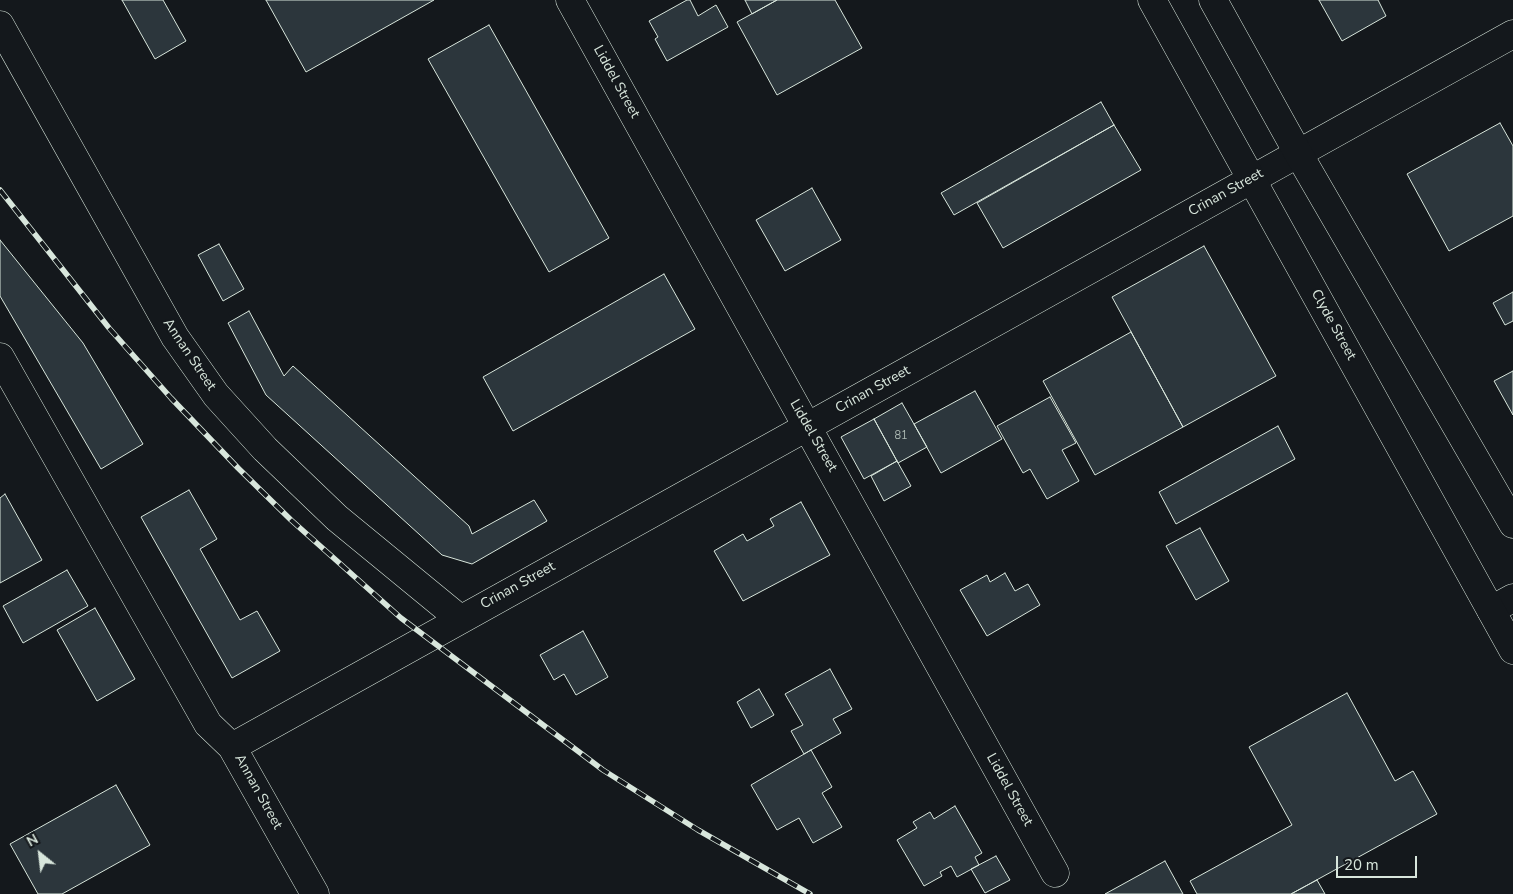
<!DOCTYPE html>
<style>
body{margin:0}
#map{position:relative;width:1513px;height:894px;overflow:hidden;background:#14181c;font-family:"Nunito Sans",sans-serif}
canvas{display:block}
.north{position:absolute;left:15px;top:829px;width:50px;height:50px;-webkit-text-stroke:4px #14181c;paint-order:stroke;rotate:331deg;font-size:14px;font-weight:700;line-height:20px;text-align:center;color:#d8e6dc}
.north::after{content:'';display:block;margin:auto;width:18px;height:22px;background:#d8e6dc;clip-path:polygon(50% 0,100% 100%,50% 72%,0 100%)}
.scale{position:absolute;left:1336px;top:856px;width:81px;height:22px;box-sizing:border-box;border:2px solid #d8e6dc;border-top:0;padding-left:6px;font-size:15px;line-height:18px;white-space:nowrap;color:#d8e6dc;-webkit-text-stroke:4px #14181c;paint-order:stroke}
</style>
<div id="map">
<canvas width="1513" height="894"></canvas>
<div class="north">N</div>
<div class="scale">20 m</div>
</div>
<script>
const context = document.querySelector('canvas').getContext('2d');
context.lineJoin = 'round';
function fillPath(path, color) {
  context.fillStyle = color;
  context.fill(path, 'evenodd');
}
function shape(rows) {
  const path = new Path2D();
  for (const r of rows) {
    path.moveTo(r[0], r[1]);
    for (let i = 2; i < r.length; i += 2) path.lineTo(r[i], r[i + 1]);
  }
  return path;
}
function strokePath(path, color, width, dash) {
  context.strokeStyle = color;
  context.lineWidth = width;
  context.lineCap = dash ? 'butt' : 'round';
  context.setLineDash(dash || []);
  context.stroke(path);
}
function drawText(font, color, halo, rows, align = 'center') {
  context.font = font + ' "Nunito Sans",sans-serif';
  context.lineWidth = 4;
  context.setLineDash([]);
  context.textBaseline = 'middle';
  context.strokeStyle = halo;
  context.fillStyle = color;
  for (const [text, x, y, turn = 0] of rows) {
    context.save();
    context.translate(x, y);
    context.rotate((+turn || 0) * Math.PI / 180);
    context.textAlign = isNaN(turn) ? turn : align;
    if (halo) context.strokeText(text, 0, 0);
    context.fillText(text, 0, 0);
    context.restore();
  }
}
const building = shape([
 [122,0,163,0,186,41,155,59,122,0],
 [266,0,434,0,306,72,266,0],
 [687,0,690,0,698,16,716,5,728,27,667,61,655,39,658,37,649,21,687,0],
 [745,0,777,0,752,14,745,0],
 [777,0,835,0,862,48,777,95,737,22,777,0],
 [1319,0,1378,0,1386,16,1342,41,1319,0],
 [489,25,609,238,549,272,428,59,489,25],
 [1101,102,1114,125,954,215,941,193,1101,102],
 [1500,123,1513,146,1513,216,1449,251,1407,174,1500,123],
 [1114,125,1141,170,1003,248,977,203,1114,125],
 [812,188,841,240,785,271,756,220,812,188],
 [0,240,83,343,143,444,101,469,0,296,0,240],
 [219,244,244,289,223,301,198,255,219,244],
 [1204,246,1276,376,1183,427,1112,297,1204,246],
 [664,274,695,329,513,431,483,377,664,274],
 [1513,292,1513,321,1505,325,1493,303,1513,292],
 [249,311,284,376,293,366,469,526,472,534,534,500,547,521,472,564,442,555,266,395,228,323,249,311],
 [1131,332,1183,427,1095,475,1043,381,1131,332],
 [1513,371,1513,415,1494,381,1513,371],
 [975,391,1002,439,941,473,914,424,975,391],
 [1050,397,1076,443,1062,450,1079,481,1047,499,1030,469,1023,473,997,426,1050,397],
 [902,403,927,447,898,463,874,419,902,403],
 [874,419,897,461,864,479,841,437,874,419],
 [1278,426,1295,459,1176,524,1159,492,1278,426],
 [897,461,911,486,884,501,871,476,897,461],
 [189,490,217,539,200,549,240,620,257,611,280,651,232,678,141,517,189,490],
 [5,494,42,560,0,583,0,498,5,494],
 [801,502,830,555,743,601,714,551,743,534,747,541,774,526,770,519,801,502],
 [1200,528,1229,581,1196,600,1166,546,1200,528],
 [67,570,88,606,23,643,3,606,67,570],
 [1005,573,1015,591,1028,584,1040,605,987,636,960,590,987,575,990,582,1005,573],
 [95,608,135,679,97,701,57,630,95,608],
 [583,631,608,677,576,695,564,674,554,680,540,655,583,631],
 [830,669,852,709,833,719,841,733,804,754,791,731,803,725,785,694,830,669],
 [759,689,774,715,751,728,737,702,759,689],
 [1347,693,1395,781,1413,771,1437,814,1291,894,1197,894,1190,881,1292,825,1249,747,1347,693],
 [811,750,832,787,822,793,842,827,813,843,799,818,777,830,751,785,811,750],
 [116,785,150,845,62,894,38,894,10,844,116,785],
 [955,806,982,853,975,857,979,865,957,877,951,866,940,872,942,876,924,886,897,840,917,828,913,822,930,812,934,819,955,806],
 [996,856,1010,880,985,893,971,869,996,856],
 [1165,861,1183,894,1105,894,1165,861],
 [1317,880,1325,894,1291,894,1317,880]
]);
const minor = shape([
 [570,0,1055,873],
 [0,25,175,337,216,395,265,449,337,518,460,619],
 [0,357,208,724,232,747,315,894],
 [1491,610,1513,598],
 [232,747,1513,34]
]);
const highway = shape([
 [1152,0,1513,650],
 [1213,0,1298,153,1513,524]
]);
const rail = shape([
 [0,190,109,328,171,398,238,468,291,520,401,618,603,770,698,830,810,894]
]);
const numberNames = [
 ["81",901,436]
];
const streetNames = [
 ["Liddel Street",616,82,61],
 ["Crinan Street",1226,193,-29],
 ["Clyde Street",1333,325,61],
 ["Annan Street",189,355,56],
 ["Crinan Street",873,390,-29],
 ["Liddel Street",813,436,60],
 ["Crinan Street",518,586,-29],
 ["Liddel Street",1009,790,61],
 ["Annan Street",258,792,61]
];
fillPath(building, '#2c363c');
strokePath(building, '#d8e6dc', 1);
strokePath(minor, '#d8e6dc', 29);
strokePath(highway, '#d8e6dc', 29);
strokePath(minor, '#14181c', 28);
strokePath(highway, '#14181c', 28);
strokePath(rail, '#d8e6dc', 5.5);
strokePath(rail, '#14181c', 4, [11]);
drawText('11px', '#adbab4', null, numberNames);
drawText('14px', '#d8e6dc', '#14181c', streetNames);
</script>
